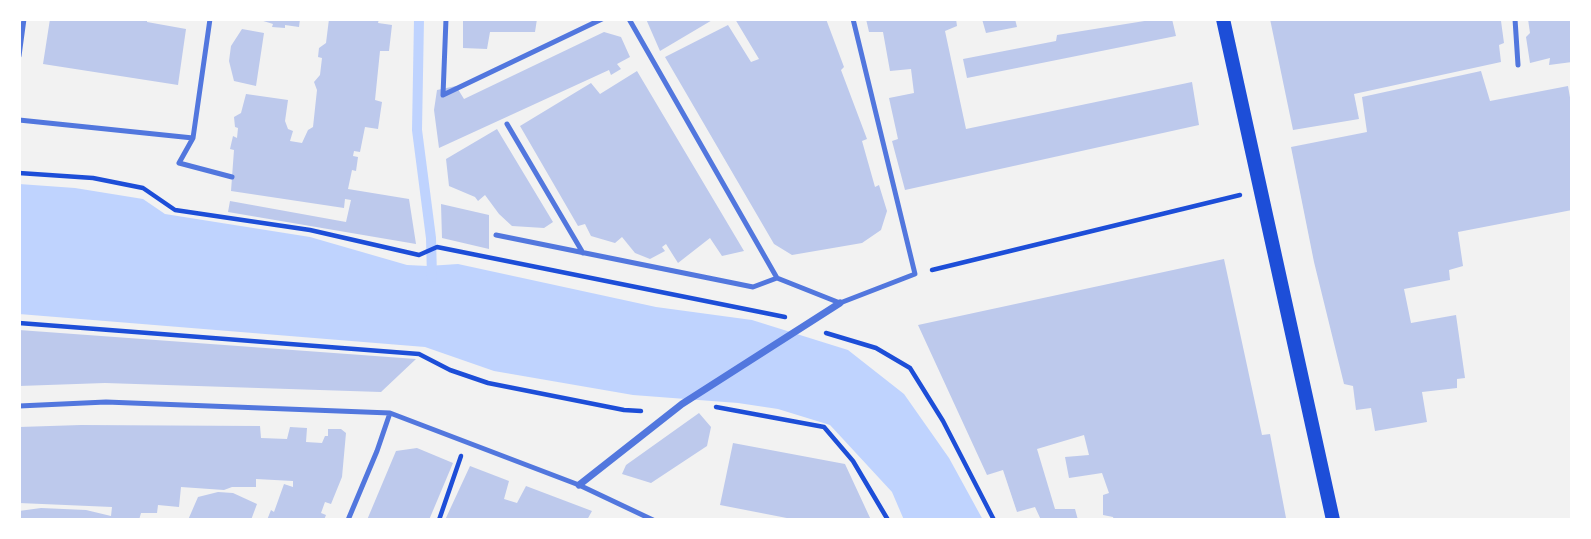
<!DOCTYPE html>
<style>
body{margin:0}
#map{position:relative;width:1591px;height:539px;overflow:hidden;background:#f2f2f2;font-family:"Fira Sans Condensed",sans-serif}
canvas{display:block}
.frame{position:absolute;inset:0;border:21px solid #fff;pointer-events:none}
</style>
<div id="map">
<canvas width="1591" height="539"></canvas>
<div class="frame"></div>
</div>
<script>
const context = document.querySelector('canvas').getContext('2d');
context.lineJoin = 'round';
function fillPath(path, color) {
  context.fillStyle = color;
  context.fill(path, 'evenodd');
}
function shape(rows) {
  const path = new Path2D();
  for (const r of rows) {
    path.moveTo(r[0], r[1]);
    for (let i = 2; i < r.length; i += 2) path.lineTo(r[i], r[i + 1]);
  }
  return path;
}
function strokePath(path, color, width, dash) {
  context.strokeStyle = color;
  context.lineWidth = width;
  context.lineCap = dash ? 'butt' : 'round';
  context.setLineDash(dash || []);
  context.stroke(path);
}
const water = shape([
 [19,184,75,188,143,199,165,214,310,237,407,265,428,266,458,264,656,307,752,320,848,350,904,394,949,458,983,520,904,520,892,492,830,425,778,409,738,403,633,395,494,371,425,347,19,314]
]);
const stream = shape([
 [419,19,417,130,431,238,432,277]
]);
const building = shape([
 [50,19,147,19,147,22,186,29,178,85,43,64],
 [257,19,300,19,299,27,285,25,285,28,272,27,273,24],
 [329,19,379,19,378,23,392,25,389,51,380,51,375,100,382,102,378,129,365,127,360,152,354,151,353,156,358,157,356,171,352,170,348,189,409,199,416,244,228,212,230,201,346,222,351,200,345,199,344,208,231,191,234,150,230,149,233,136,237,138,238,128,235,127,234,117,241,113,246,94,288,100,285,121,288,129,293,131,290,141,302,143,308,130,313,127,317,90,314,82,320,75,322,58,318,57,319,48,326,43],
 [463,19,537,19,535,32,490,32,487,49,463,48],
 [646,19,714,19,660,51],
 [735,19,826,19,844,67,841,70,867,139,862,141,875,187,879,185,887,211,881,230,862,243,792,255,774,244,665,57,728,25,751,62,759,59],
 [866,19,956,19,957,26,945,31,966,129,1192,82,1199,125,905,190,892,141,898,139,889,98,914,93,911,69,890,71,883,32,869,32],
 [982,19,1015,19,1017,27,986,33],
 [1157,19,1172,19,1176,36,967,78,963,59,1056,41,1057,35],
 [1270,19,1495,19,1501,21,1504,43,1499,45,1501,62,1354,94,1359,119,1293,130],
 [1528,19,1572,19,1572,62,1549,65,1550,58,1530,63,1526,37,1530,33],
 [242,29,264,33,256,86,234,81,229,61,231,46],
 [604,32,621,37,630,57,617,64,621,69,611,75,609,70,439,148,434,110,437,90,456,86,464,99],
 [637,71,744,251,722,256,710,238,678,263,666,244,662,247,665,251,650,259,635,253,622,237,615,243,591,236,585,224,578,226,520,126,591,83,600,94],
 [1481,71,1490,101,1568,86,1572,109,1572,210,1458,232,1463,266,1449,270,1450,280,1404,289,1411,323,1456,315,1465,378,1457,379,1457,388,1422,392,1427,422,1375,431,1371,408,1356,410,1353,386,1344,384,1314,262,1291,147,1367,132,1362,97],
 [497,129,553,222,544,228,512,226,499,214,485,195,478,201,475,197,449,186,446,159],
 [441,204,489,215,489,249,442,238],
 [1224,259,1262,435,1270,434,1286,518,1280,518,1281,520,1114,520,1113,517,1103,515,1103,495,1109,493,1102,473,1069,478,1065,457,1089,455,1084,435,1037,449,1055,509,1075,509,1078,520,1041,520,1035,507,1017,512,1003,470,987,475,918,325],
 [19,330,416,359,381,392,105,383,19,386],
 [699,413,711,427,707,446,651,483,622,474,626,465],
 [81,425,260,426,261,438,287,439,290,427,307,428,306,442,322,443,325,436,328,436,328,429,341,429,346,433,342,477,331,504,325,502,321,513,326,515,324,520,267,520,271,510,274,512,284,484,293,487,293,481,256,479,256,487,232,487,224,490,181,487,179,507,158,505,157,513,141,513,139,520,19,520,19,511,41,508,86,510,111,516,112,507,19,503,19,427],
 [733,443,845,464,871,520,797,520,720,505],
 [417,448,453,463,429,520,367,520,396,451],
 [470,466,509,481,504,499,517,503,526,486,592,511,587,520,445,520],
 [218,492,233,493,257,504,251,520,188,520,198,497]
]);
const path = shape([
 [19,173,93,178,143,188,175,210,310,230,419,255,437,247,785,317],
 [932,270,1240,195],
 [19,323,419,354,450,370,488,383,624,410,641,411],
 [826,333,876,348,910,368,943,421,994,520],
 [716,407,824,427,853,461,888,520],
 [439,520,461,456]
]);
const service = shape([
 [446,19,443,95,602,19],
 [629,19,777,278,840,303,915,274,853,19],
 [1515,19,1518,65],
 [19,56,24,19],
 [19,120,193,138,210,19],
 [507,124,583,253],
 [193,138,179,163,232,177],
 [496,235,753,287,777,278],
 [19,406,106,402,390,413,579,485,653,520],
 [348,520,377,451,390,413]
]);
const minor = shape([
 [579,485,682,404,840,303]
]);
const secondary = shape([
 [1223,19,1333,520]
]);
fillPath(water, '#bfd3fe');
strokePath(stream, '#bfd3fe', 10);
fillPath(building, '#bdc9ec');
strokePath(path, '#1d4ed8', 4.5);
strokePath(service, '#5277de', 5);
strokePath(minor, '#5277de', 7);
strokePath(secondary, '#1d4ed8', 14);
</script>
